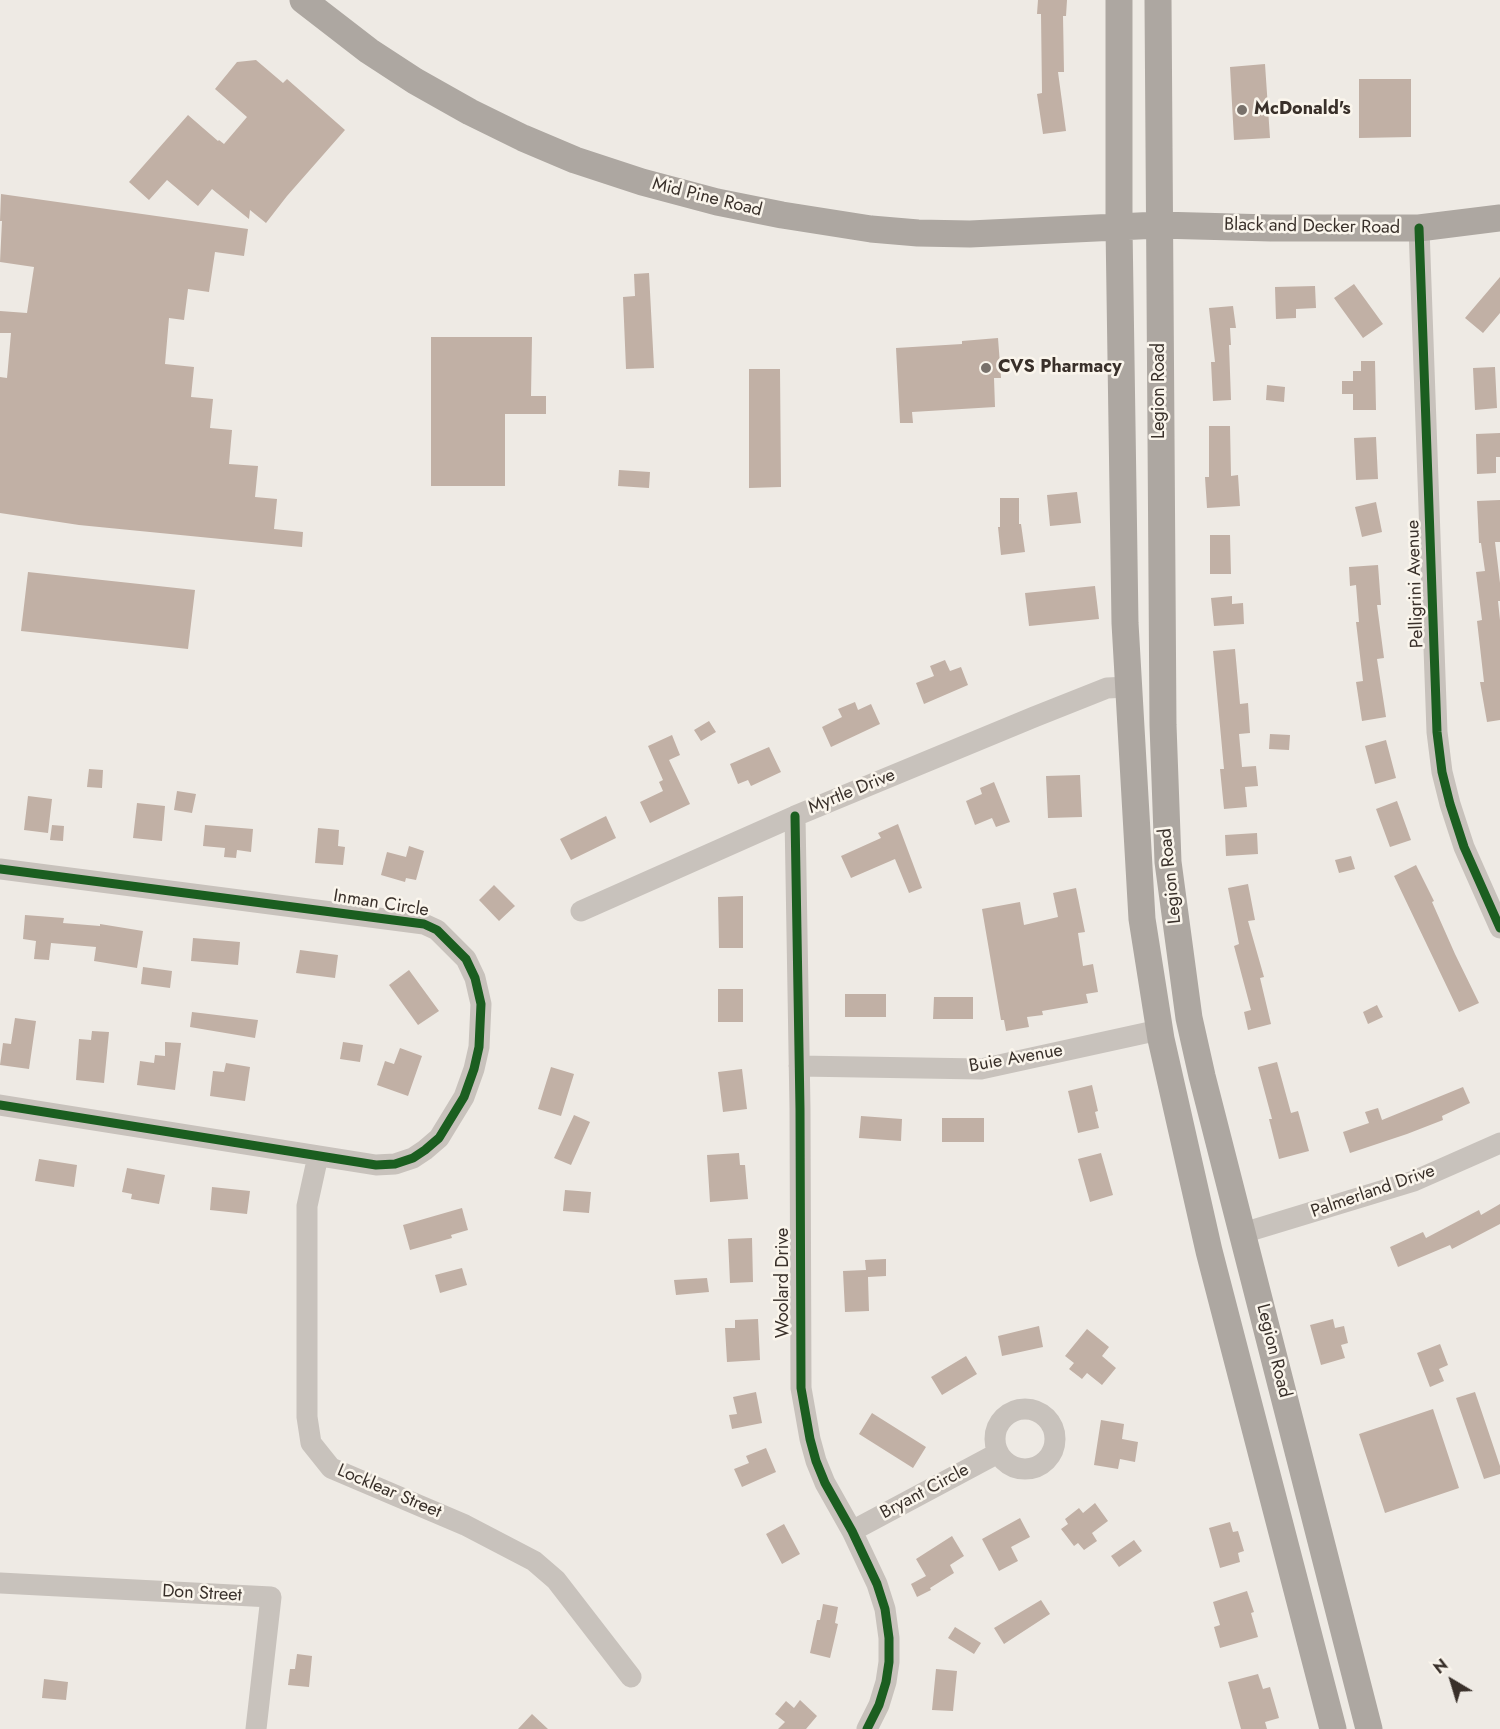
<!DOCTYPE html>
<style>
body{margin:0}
#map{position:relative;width:1500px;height:1729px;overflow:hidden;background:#eeeae4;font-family:Jost,sans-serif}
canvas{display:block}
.north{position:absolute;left:1422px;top:1651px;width:60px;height:60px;-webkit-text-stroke:4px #faf5ec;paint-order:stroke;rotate:322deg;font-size:16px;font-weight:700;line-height:24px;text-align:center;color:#39302a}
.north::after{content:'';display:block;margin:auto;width:21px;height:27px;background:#39302a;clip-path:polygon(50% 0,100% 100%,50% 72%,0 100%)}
</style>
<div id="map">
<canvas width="1500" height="1729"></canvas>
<div class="north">N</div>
</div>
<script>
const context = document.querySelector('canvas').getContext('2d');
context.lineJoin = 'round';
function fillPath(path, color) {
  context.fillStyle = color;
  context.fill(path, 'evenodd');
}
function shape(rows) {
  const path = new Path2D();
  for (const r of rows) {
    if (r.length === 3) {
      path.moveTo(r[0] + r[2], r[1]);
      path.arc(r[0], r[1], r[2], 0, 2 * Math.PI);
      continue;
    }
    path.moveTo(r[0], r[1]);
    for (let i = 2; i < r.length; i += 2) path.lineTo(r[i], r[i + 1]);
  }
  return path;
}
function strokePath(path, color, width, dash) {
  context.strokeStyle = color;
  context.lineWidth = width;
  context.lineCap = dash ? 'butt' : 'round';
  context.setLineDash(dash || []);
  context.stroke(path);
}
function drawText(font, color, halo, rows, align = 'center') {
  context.font = font + ' Jost,sans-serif';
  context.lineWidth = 5;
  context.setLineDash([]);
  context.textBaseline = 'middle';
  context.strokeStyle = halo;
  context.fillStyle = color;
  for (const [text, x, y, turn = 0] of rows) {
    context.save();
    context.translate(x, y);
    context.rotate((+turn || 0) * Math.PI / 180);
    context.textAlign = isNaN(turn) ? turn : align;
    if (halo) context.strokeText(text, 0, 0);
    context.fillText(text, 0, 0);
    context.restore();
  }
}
const building = shape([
 [1038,0,1067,0,1066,16,1063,16,1064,72,1058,72,1066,131,1043,134,1037,94,1042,93,1041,14,1037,14],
 [256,60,283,83,287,79,345,130,287,196,266,223,250,210,249,219,212,189,198,206,167,180,149,200,129,182,188,115,218,141,219,140,224,144,247,117,215,89,237,62],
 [1265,64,1270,138,1234,140,1230,67],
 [1359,79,1411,79,1411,137,1359,138],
 [1,194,248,229,244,256,215,252,209,292,188,289,184,320,169,318,165,364,194,367,191,397,213,399,210,428,232,430,229,464,258,466,255,497,277,499,274,529,303,532,302,547,79,525,0,513,0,377,7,378,11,333,0,333,0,311,27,313,34,267,0,262,2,221,0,221],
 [649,273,654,368,626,369,623,297,635,296,634,274],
 [1500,277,1500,313,1483,333,1465,318],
 [1354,284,1383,324,1363,338,1334,298],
 [1315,286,1316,308,1296,309,1296,318,1276,319,1275,287],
 [1233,306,1236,328,1230,328,1231,345,1229,345,1231,400,1213,401,1211,362,1215,362,1209,308],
 [431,337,532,337,531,396,546,396,546,414,505,414,505,486,431,486],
 [998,338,1001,378,994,378,995,407,912,412,913,423,900,423,896,348,962,344,962,341],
 [1361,361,1375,361,1376,410,1353,410,1353,394,1342,394,1342,381,1353,381,1353,371,1361,371],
 [1495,367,1497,408,1475,410,1473,368],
 [749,369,780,369,781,487,749,488],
 [1267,385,1285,387,1284,402,1266,400],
 [1209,426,1230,426,1231,476,1238,475,1240,506,1207,508,1205,477,1209,477],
 [1500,433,1500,457,1496,457,1496,473,1477,474,1476,434],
 [1376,437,1378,479,1356,480,1354,438],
 [619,470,650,472,649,488,618,486],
 [1077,492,1081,523,1050,526,1047,495],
 [1000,498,1019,498,1019,524,1021,524,1025,552,1001,555,998,527,1000,527],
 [1500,500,1500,542,1495,542,1500,583,1500,601,1498,601,1500,620,1500,720,1487,722,1480,682,1484,682,1477,621,1482,620,1476,572,1485,571,1481,543,1479,543,1477,501],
 [1376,502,1382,532,1362,537,1355,507],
 [1210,535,1230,535,1231,574,1210,574],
 [1378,565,1381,605,1377,605,1384,658,1377,659,1386,717,1362,721,1356,682,1363,681,1356,622,1359,622,1356,585,1350,586,1349,567],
 [28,572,195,590,188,649,21,631],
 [1095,586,1099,619,1029,626,1025,593],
 [1232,596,1232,604,1243,603,1244,624,1214,626,1211,598],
 [1235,649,1240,704,1248,703,1250,733,1239,734,1242,767,1256,766,1258,786,1245,787,1247,807,1224,809,1220,769,1224,769,1213,651],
 [945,660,950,671,961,667,968,685,924,704,916,683,934,676,930,666],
 [855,702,858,710,871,704,880,724,831,747,822,727,842,717,838,709],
 [709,721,716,732,701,741,694,730],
 [1270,734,1290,735,1289,750,1269,749],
 [672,735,680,755,669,760,690,804,650,823,640,802,663,791,659,782,663,780,648,746],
 [1386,740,1396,778,1375,784,1365,746],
 [769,747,781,772,751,786,748,780,738,784,730,764],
 [89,769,103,770,102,788,87,787],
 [1080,775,1082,817,1048,818,1046,776],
 [994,782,1010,822,996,827,992,818,975,825,966,801,982,794,980,788],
 [177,791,196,794,192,813,174,810],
 [28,796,52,799,48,833,24,830],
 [1397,801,1411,840,1390,847,1376,809],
 [137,803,165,806,162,841,133,838],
 [606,816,616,838,571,860,560,839],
 [898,824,922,888,909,893,895,859,851,878,841,856,881,838,878,833],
 [52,825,64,826,63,841,50,840],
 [205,825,253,829,251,852,237,850,236,858,224,857,225,848,203,846],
 [318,828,339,830,338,846,345,847,343,865,315,863],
 [1257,833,1258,854,1226,856,1225,835],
 [409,846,424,851,416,880,406,878,405,882,381,875,387,852,406,857],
 [1351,856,1355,869,1339,873,1335,860],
 [1416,865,1434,901,1432,902,1455,954,1479,1003,1459,1012,1394,876],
 [1248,884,1255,920,1248,921,1264,977,1260,978,1271,1024,1248,1030,1244,1012,1251,1010,1234,946,1239,944,1228,888],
 [494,885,515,906,499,921,479,900],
 [1076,888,1085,932,1078,933,1083,966,1093,964,1098,992,1086,994,1088,1003,1042,1011,1043,1015,1027,1017,1029,1027,1006,1031,1004,1020,1001,1020,982,909,1020,902,1024,925,1058,917,1053,893],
 [743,896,743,948,719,948,718,897],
 [25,915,64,918,63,923,100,926,100,924,143,931,137,968,94,961,96,947,51,943,49,960,34,959,36,941,23,939],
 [193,938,240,942,238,965,191,961],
 [300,950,338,955,335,978,296,973],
 [143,967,172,971,170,988,141,984],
 [409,970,439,1011,418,1025,389,985],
 [718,989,743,989,743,1022,718,1022],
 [845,994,886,994,886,1017,845,1017],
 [934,997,973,997,973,1019,933,1019],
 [1377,1005,1383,1017,1368,1024,1363,1012],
 [192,1012,258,1020,255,1038,190,1027],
 [15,1018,36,1021,29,1069,0,1065,3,1043,11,1044],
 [92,1031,109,1032,104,1083,76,1080,79,1039,91,1040],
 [165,1042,181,1043,175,1090,137,1085,140,1061,154,1063,155,1055,165,1056],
 [343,1042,363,1045,360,1062,340,1059],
 [400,1048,422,1056,408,1096,377,1085,385,1061,394,1064],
 [1277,1062,1291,1113,1298,1111,1309,1151,1279,1159,1269,1119,1272,1119,1258,1067],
 [226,1063,250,1067,245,1101,210,1096,213,1071,224,1072],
 [551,1067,574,1074,561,1116,538,1109],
 [742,1069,747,1109,723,1112,718,1072],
 [1092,1085,1098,1111,1095,1112,1099,1128,1078,1133,1068,1091],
 [1463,1087,1470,1103,1442,1116,1443,1120,1407,1134,1350,1153,1343,1132,1369,1123,1365,1112,1378,1108,1382,1120],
 [574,1115,590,1122,571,1165,554,1158],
 [861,1116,902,1119,901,1141,859,1138],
 [942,1118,984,1118,984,1142,942,1142],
 [739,1153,740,1165,745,1165,748,1199,710,1202,707,1155],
 [1101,1153,1113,1195,1090,1202,1078,1159],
 [39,1159,77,1165,74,1187,35,1181],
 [127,1168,165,1175,159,1204,131,1199,132,1194,122,1192],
 [212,1187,250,1191,247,1214,210,1210],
 [565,1190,591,1192,589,1213,563,1211],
 [1500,1204,1500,1224,1452,1249,1450,1245,1398,1267,1390,1247,1423,1232,1426,1238,1479,1210,1481,1215],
 [462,1208,468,1230,451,1235,452,1238,410,1250,403,1225],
 [752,1238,753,1282,730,1283,728,1239],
 [886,1259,886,1276,868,1277,869,1311,845,1312,843,1271,866,1270,865,1260],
 [462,1268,467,1285,440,1293,435,1275],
 [707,1278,709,1292,676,1295,674,1280],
 [758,1319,760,1360,727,1362,725,1328,735,1328,735,1320],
 [1333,1319,1335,1328,1344,1326,1348,1343,1341,1345,1345,1358,1321,1365,1310,1325],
 [1039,1326,1043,1347,1002,1356,998,1336],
 [1087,1329,1109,1347,1102,1356,1116,1368,1102,1385,1087,1373,1082,1379,1069,1369,1074,1363,1065,1356],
 [1440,1344,1448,1365,1439,1369,1444,1381,1430,1387,1417,1353],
 [966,1356,977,1374,942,1395,931,1377],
 [756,1392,762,1423,732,1429,729,1415,737,1414,733,1397],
 [1475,1392,1500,1466,1500,1474,1484,1479,1456,1398],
 [1433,1409,1459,1488,1385,1513,1359,1434],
 [872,1413,926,1447,913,1468,859,1434],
 [1101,1420,1124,1424,1122,1439,1138,1442,1135,1462,1120,1459,1118,1469,1094,1465],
 [766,1448,776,1472,742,1487,734,1469,749,1463,746,1456],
 [1095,1503,1108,1521,1092,1533,1097,1541,1084,1550,1078,1543,1074,1546,1061,1529,1068,1524,1065,1519,1079,1508,1083,1513],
 [1020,1518,1030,1537,1011,1547,1018,1561,999,1571,982,1539],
 [1230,1522,1233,1532,1238,1531,1244,1551,1238,1553,1240,1562,1220,1568,1209,1528],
 [784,1524,800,1554,782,1564,766,1534],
 [952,1536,964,1556,950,1565,954,1573,930,1588,931,1590,917,1597,911,1584,926,1576,916,1559],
 [1134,1540,1142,1551,1119,1567,1111,1556],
 [1247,1591,1254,1612,1251,1613,1258,1637,1220,1648,1214,1627,1220,1625,1213,1602],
 [1041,1600,1050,1614,1004,1644,994,1628],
 [823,1604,838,1607,835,1623,838,1624,830,1658,810,1653,817,1620,820,1620],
 [955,1627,981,1643,974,1654,948,1638],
 [297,1654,312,1656,309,1687,288,1685,290,1669,295,1669],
 [936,1669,957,1671,953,1711,932,1710],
 [1258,1674,1263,1689,1270,1687,1279,1718,1265,1722,1267,1729,1241,1729,1228,1682],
 [44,1679,68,1682,66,1700,42,1698],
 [800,1700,817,1716,806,1729,778,1729,785,1722,775,1714,786,1701,794,1708],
 [532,1714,548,1729,518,1729]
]);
const minor = shape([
 [1419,228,1437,732,1442,772,1450,804,1464,847,1500,928],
 [795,816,800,1109,801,1388,810,1439,816,1461,825,1483,852,1531,877,1584,885,1609,889,1638,889,1662,886,1682,879,1705,867,1729],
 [0,869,424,924,437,930,466,959,475,978,481,1004,479,1047,474,1069,464,1097,439,1138,425,1150,413,1158,395,1164,376,1165,0,1105],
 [581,911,795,816,1034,717,1107,688,1128,687],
 [799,1066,981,1069,1159,1030],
 [318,1156,307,1206,307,1417,311,1443,331,1468,465,1525,534,1561,556,1580,631,1677],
 [1243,1233,1414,1181,1500,1143],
 [1025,1439,30],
 [852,1531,998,1453],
 [0,1583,271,1597,256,1729]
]);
const major = shape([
 [303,0,369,51,415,81,470,112,523,138,575,160,642,182,717,202,782,215,871,229,918,233,970,234,1159,225,1271,228,1419,228,1500,218],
 [1119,0,1119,227,1125,623,1142,919,1161,1039,1209,1251,1333,1729],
 [1158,0,1163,725,1168,862,1189,1018,1202,1076,1369,1729]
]);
const cycleway = shape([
 [1419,228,1437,732,1442,772,1450,804,1464,847,1500,928],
 [795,816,800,1109,801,1388,810,1439,816,1461,825,1483,852,1531,877,1584,885,1609,889,1638,889,1662,886,1682,879,1705,867,1729],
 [0,869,424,924,437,930,466,959,475,978,481,1004,479,1047,474,1069,464,1097,439,1138,425,1150,413,1158,395,1164,376,1165,0,1105]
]);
const markers = [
 [1242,110,6,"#78716b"],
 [986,368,6,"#78716b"]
];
const poiNames = [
 ["McDonald's",1254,110],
 ["CVS Pharmacy",998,368]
];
const streetNames = [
 ["Mid Pine Road",707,198,14],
 ["Black and Decker Road",1312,227,1],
 ["Legion Road",1160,391,-90],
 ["Pelligrini Avenue",1416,584,-92],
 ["Myrtle Drive",852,792,-22],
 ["Legion Road",1171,876,-96],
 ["Inman Circle",381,904,9],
 ["Buie Avenue",1016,1059,-10],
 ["Palmerland Drive",1373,1192,-19],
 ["Woolard Drive",784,1283,-90],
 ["Legion Road",1273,1351,76],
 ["Locklear Street",389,1492,23],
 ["Bryant Circle",925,1492,-28],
 ["Don Street",202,1594,3]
];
fillPath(building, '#c1b0a5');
strokePath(minor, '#c8c2bc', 21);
strokePath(major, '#ada7a1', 27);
strokePath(cycleway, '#1b5e20', 9);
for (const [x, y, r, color] of markers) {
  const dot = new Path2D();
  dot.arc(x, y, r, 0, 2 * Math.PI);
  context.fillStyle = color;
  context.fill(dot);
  strokePath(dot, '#faf5ec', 2);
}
drawText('bold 18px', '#39302a', '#faf5ec', poiNames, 'left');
drawText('18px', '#39302a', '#faf5ec', streetNames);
</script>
